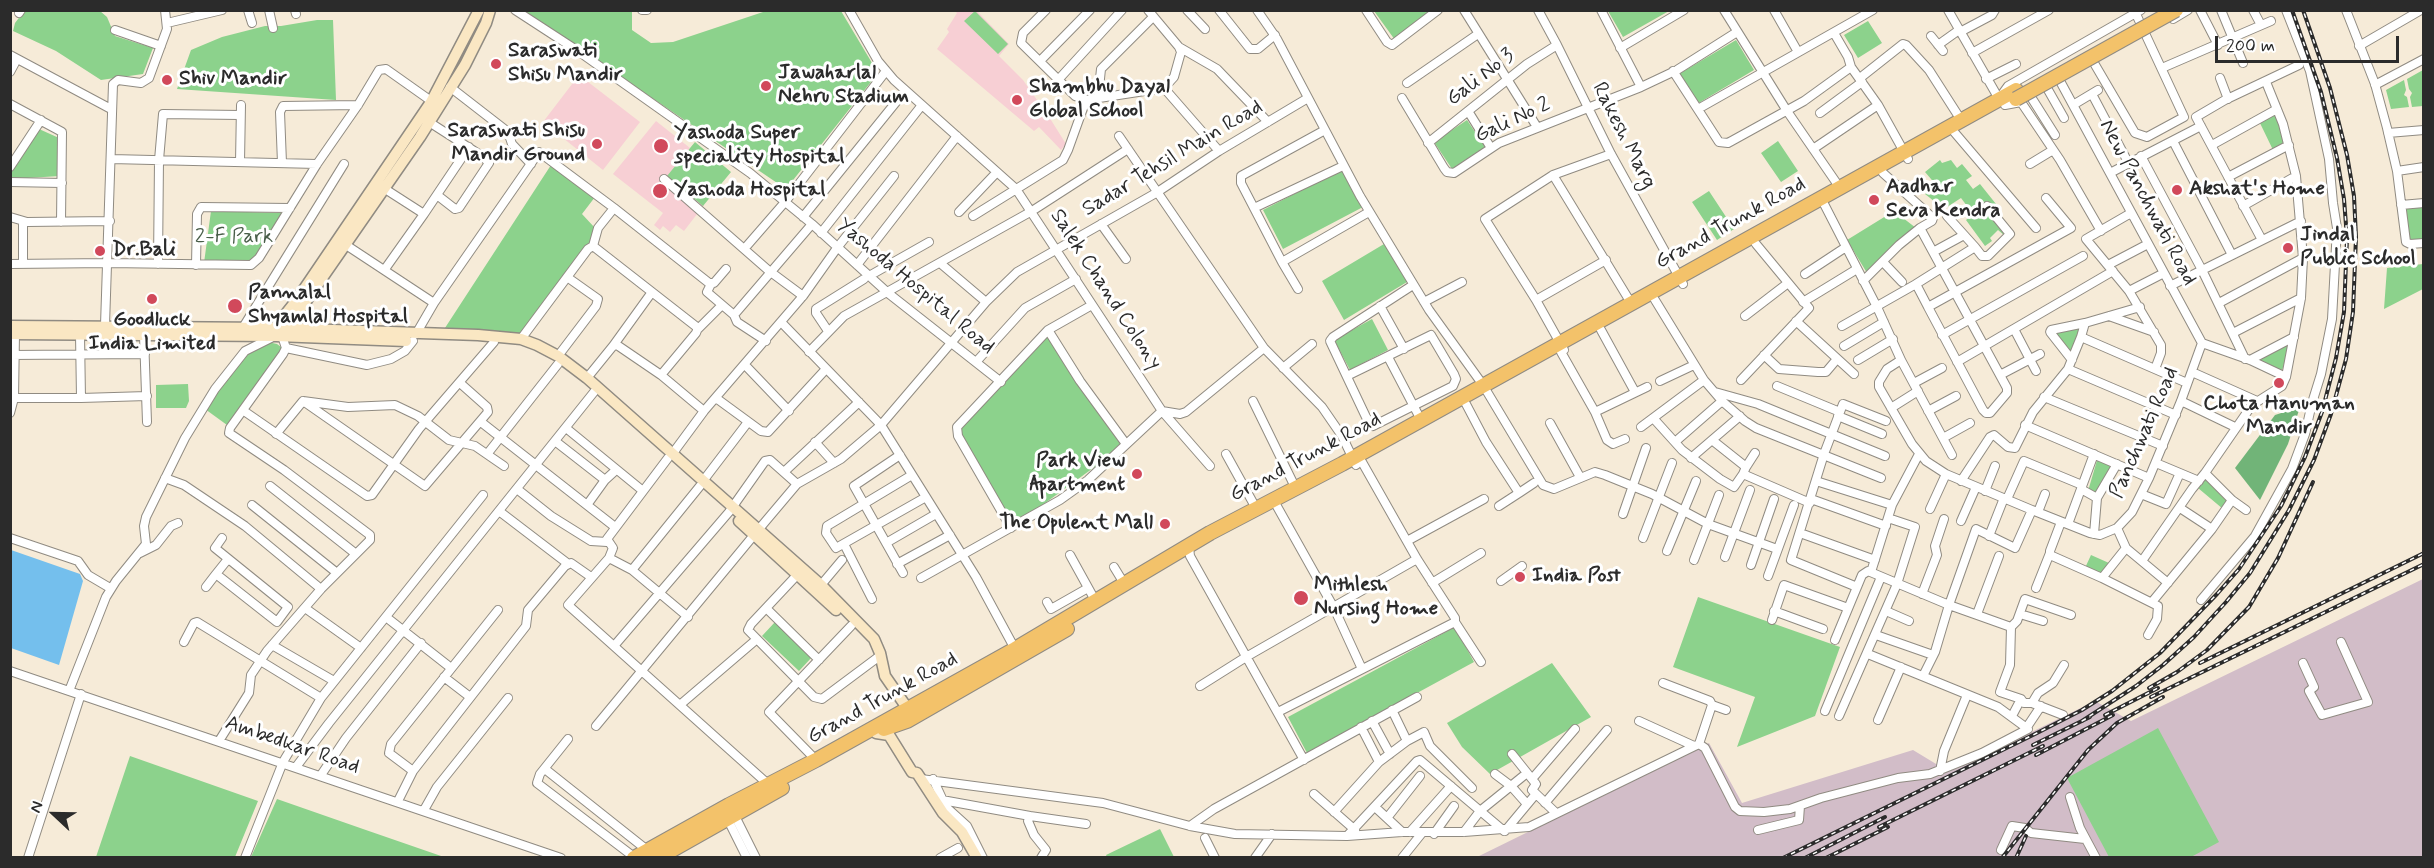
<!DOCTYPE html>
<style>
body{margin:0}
#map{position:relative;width:2434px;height:868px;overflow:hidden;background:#f6ebd8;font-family:Mynerve,sans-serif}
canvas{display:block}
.frame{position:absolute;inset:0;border:12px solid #2b2b2b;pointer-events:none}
.north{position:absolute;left:24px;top:784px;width:60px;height:60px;-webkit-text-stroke:4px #fff;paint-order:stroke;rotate:292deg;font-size:16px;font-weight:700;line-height:24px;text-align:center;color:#2b2b2b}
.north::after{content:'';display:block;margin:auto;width:21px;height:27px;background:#2b2b2b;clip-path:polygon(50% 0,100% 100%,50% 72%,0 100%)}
.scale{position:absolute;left:2215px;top:36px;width:184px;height:27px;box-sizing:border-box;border:3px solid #2b2b2b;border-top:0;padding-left:8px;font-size:18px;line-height:21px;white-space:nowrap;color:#2b2b2b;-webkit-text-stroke:4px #fff;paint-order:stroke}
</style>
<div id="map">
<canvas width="2434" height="868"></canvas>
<div class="frame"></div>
<div class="north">N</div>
<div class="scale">200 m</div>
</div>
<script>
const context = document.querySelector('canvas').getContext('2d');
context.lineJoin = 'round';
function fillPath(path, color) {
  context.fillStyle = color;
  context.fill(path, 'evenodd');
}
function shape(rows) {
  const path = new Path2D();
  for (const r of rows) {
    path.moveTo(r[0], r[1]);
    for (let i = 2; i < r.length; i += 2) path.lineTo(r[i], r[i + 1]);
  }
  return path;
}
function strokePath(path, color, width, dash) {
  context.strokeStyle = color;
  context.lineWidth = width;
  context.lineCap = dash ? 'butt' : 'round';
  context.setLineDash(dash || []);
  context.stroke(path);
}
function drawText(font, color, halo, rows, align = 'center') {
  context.font = font + ' Mynerve,sans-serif';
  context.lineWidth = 6;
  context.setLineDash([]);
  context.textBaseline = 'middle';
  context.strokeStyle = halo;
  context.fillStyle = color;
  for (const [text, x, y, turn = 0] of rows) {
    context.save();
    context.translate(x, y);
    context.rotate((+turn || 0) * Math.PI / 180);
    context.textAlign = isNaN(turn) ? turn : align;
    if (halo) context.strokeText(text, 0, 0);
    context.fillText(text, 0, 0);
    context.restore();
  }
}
const built = shape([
 [955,11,977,11,1009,44,999,56,1023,80,1051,120,1066,144,1061,150,1039,127,1034,131,937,49,949,32,947,29,957,13],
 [579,75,640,122,603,170,543,122],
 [656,121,690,148,668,176,704,205,684,231,676,225,670,232,663,226,660,230,654,225,663,213,613,174]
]);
const industrial = shape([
 [2423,579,2423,857,1475,858,1709,743,1742,803,1913,750,1946,770,1958,768,2095,701,2131,721]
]);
const green = shape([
 [24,11,100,11,107,17,115,36,153,48,143,74,101,80,56,51,13,31,15,23],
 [524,11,632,11,632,30,651,43,673,42,766,11,841,11,878,73,786,189],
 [975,11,1008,44,998,54,964,21],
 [1374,11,1435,11,1395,40],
 [1608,11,1669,11,1623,37],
 [317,20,333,20,336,100,177,89,191,50,222,37,265,26,281,26],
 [1868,21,1882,43,1858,58,1844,35],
 [1736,40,1754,70,1697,104,1679,74],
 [2423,70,2423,106,2412,107,2410,97,2412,93,2409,89,2407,79],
 [2404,80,2406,90,2404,95,2407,97,2409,107,2391,109,2386,90],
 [2277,112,2286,144,2273,150,2259,121],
 [1467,120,1485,147,1452,169,1434,142],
 [39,129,59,138,60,176,11,179,10,174],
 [1778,141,1798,171,1781,182,1761,153],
 [695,142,731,172,703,206,667,176],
 [1940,160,1942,163,1951,160,1957,168,1962,164,1972,176,1966,180,1973,189,1980,184,2000,209,1993,216,2008,232,2005,236,1998,230,1990,238,1992,241,1985,246,1966,220,1973,214,1961,198,1944,209,1925,194,1937,186,1925,172],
 [551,165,595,197,582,214,595,228,596,234,523,337,443,331],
 [1343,169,1363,207,1283,249,1263,210],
 [1709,191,1734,229,1717,240,1692,202],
 [2423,207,2423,239,2409,241,2405,209],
 [211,211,282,213,252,263,204,263],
 [1894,211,1916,228,1867,273,1847,240],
 [1384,244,1407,282,1344,320,1322,281],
 [2423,264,2423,289,2384,309,2387,268],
 [1372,319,1388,350,1350,370,1334,340],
 [2082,325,2071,355,2052,332],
 [1048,330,1126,444,1011,528,957,427],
 [2290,341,2282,371,2255,360],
 [268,342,277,344,281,347,282,352,227,425,205,409,245,355],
 [188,384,189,401,186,408,156,408,156,385],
 [2098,457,2114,466,2097,496,2088,491],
 [2206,477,2230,500,2223,509,2198,488],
 [2091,555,2109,563,2103,574,2085,568],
 [1698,597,1840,647,1815,716,1737,747,1755,697,1673,667],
 [775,622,812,657,799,671,762,636],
 [1455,627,1474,662,1307,753,1288,717],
 [1552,663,1591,717,1490,774,1462,747,1447,723],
 [2158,728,2219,842,2191,857,2109,857,2067,778],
 [130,756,258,801,235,857,96,857],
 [277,799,363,829,444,857,251,857],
 [1160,829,1174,857,1107,857,1106,855]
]);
const forest = shape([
 [2300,407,2288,444,2260,500,2235,468,2275,415]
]);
const water = shape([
 [11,550,80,574,83,581,59,665,11,648]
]);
const street = shape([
 [248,10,252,23],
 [269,10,273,28],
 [295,10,296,14],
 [515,10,578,51,750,173,812,224,888,293,1001,382],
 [642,10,647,10],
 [849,10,878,61,894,80,1016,189,1162,411,1088,480,1060,500,921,578],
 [1046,10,1023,33,1021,43,1075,96,1086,100,1164,88],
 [1148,10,1179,47,1181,52,1174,77,1164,88],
 [1187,10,1205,29],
 [1219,10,1250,49,1258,49,1275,35],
 [1257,10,1277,39,1360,196,1429,310,1483,385,1543,485,1554,489,1595,472,1605,475,1652,494,1708,524,1777,549],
 [1366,10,1387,42,1392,45,1438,10],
 [1464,10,1537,127],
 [1538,10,1557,45,1611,154,1683,284],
 [1601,10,1641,87],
 [1724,10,1787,111,1840,188],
 [1774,10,1798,52],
 [1948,10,1999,99],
 [2200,10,2218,45],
 [2221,10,2243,63],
 [2253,10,2261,25],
 [2346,10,2375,84,2387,128,2397,171,2406,242,2410,244,2424,243],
 [19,13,21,10],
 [2173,19,2188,10],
 [167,23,222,10],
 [115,30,161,46],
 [1960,32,1992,15,1995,10],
 [1834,33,1848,57,1851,67,1878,105,1908,159],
 [1931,36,1943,51],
 [1938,45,1959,30],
 [2359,46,2421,10],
 [1179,47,1217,69,1268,122],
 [1620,48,1684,10],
 [1972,53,2049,10],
 [10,55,111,109],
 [1040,61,1090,10],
 [2094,63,2135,133,2147,137,2184,117,2136,14],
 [2162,68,2271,21],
 [1673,71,1719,142,1728,143,1804,101,1851,67],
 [10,72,17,59],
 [1860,78,1903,44,1906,45,1929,70,1961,120],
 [2220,78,2228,99],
 [1986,79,2016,64],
 [1058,80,1122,10],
 [2060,81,2202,343],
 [1407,83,1478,34],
 [2375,85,2424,59],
 [450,87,508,132,512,144,531,164],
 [1164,88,1219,151],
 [2047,88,2064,118],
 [2092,94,2129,164],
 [2000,97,2008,86,2141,10],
 [2031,97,2055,135],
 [1098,98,1101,69,1153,17],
 [1402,98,1444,168,1447,172,1454,173,1499,143,1641,87,1677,70,1737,32],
 [2021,102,2060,160,2101,231],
 [10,104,62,132,61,222],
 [2005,105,2021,102],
 [2073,105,2098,90],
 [1698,109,1873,10],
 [1468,111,1491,148],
 [1820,113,1862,82],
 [429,122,482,156,489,163,459,208,455,209,437,195],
 [1955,133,2036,228],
 [2388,133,2424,130],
 [1119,136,1264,348,1322,407,1342,436,1356,465],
 [2173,141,2232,255],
 [1428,143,1527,64,1557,45],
 [2212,145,2277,109],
 [1813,149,1878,105],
 [2141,156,2202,270,2245,359],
 [111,159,317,164],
 [240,162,241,105],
 [282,163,280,112,283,106,358,105],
 [2030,164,2053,150],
 [10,167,41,120],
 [2397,171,2424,167],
 [2110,173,2201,126],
 [1553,175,1631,303],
 [2228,177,2289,145],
 [664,179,768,270,803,296],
 [10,182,62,183],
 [382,187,424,214,469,147],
 [1821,198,1877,307,1901,360,1887,369,1879,382,1879,387,1912,444,1926,461,1946,474,2032,510],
 [2401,205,2424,203],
 [2243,206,2296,176],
 [1254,208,1343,166],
 [959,212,997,172],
 [2131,213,2086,239,2129,291,2161,345,2161,353,2155,369],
 [973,216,1063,160,1068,150,1086,100],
 [10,217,27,222,110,221],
 [803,217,905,91],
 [1101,224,1126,259],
 [1920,228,2007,388,2007,393,1990,413,1986,413,1983,410,1928,307],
 [821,233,922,105],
 [2262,240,2196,117,2225,100,2299,65],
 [346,245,434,303],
 [593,246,598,228,614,208],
 [1975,247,1982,256,1988,256,2010,234,1987,206],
 [745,248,785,202,886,71],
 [1933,252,1964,235],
 [1282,262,1241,183,1241,176,1325,130],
 [1883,262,1902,282],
 [940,263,986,302],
 [10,264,109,263,251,265,259,258,317,164,358,105,379,70,386,69,434,103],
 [23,264,23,222],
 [158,264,159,160,163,114,240,115],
 [196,265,197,214,201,207,290,208],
 [857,265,957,136],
 [2108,265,2148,244],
 [385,269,424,214],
 [1805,274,1846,247],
 [869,276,929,242],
 [1863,281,1899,245,1920,228,1932,221,1933,218,1883,173],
 [711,284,707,292,734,315],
 [1916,284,1975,247,1947,216],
 [2170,286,2301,221],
 [1298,289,1282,262,1369,212],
 [2129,291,2164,273],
 [1536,300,1606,260],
 [1655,300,1704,380,1722,401,1745,421,1756,428,1881,478],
 [1424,302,1462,282],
 [1803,302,1857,269],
 [2219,303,2303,258],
 [1380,306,1404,349],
 [2140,307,2085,323,2081,337,2187,383],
 [1745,316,1788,283],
 [2109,316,2154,332],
 [1796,321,1854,374],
 [781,322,881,425,976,577,1015,649],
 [105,325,113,84,118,80,141,83,149,78,167,29,165,10],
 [1842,326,1916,284,1928,307,2071,228,2046,198],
 [242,329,344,164],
 [698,329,722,305],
 [2014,329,2036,371],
 [1048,330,1080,381,1126,444],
 [1601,330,1635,392],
 [828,331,816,313,816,309,864,279],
 [2233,333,2301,298],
 [416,334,434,303,539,152,614,208,709,283,714,283,726,269],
 [1942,335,2083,256],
 [144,336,147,422],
 [521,339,588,249,593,246,698,328,696,333,661,375],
 [766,341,737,322,734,315,812,224],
 [613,346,652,292],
 [1844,346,1884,322],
 [286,348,367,365,391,359,405,351,413,341],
 [1564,350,1536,300,1485,219,1553,175,1611,154],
 [809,352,844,316,1032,211,1128,149],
 [1561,352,1595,412,1607,440,1613,444,1625,439],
 [10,355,145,354],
 [1764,355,1779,369,1818,372,1826,372,1837,359],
 [558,356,596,306,598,299,567,277],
 [1388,357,1421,420],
 [1858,360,1893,339],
 [1901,360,1952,455],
 [2072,360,2050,332,2051,330,2085,323],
 [2250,360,2294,337],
 [976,362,1025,308,1076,279],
 [1957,362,2113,271],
 [745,365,789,411],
 [1283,368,1312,344],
 [2068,369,2176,415],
 [2192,372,2257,401],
 [2000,375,2040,354],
 [1347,376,1431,335,1454,374,1456,379,1453,386,1373,426,1366,417,1330,341,1333,337,1413,285],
 [587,378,613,346,617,345,661,375,704,411],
 [1741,380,1809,308,1756,244],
 [1660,381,1694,365],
 [1914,383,1942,368],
 [1777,386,1840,412],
 [1715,392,1758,404,1885,456],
 [2044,397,2163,446],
 [10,398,81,398,80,335],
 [81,398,147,396],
 [716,398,761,431,768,432,826,369],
 [303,401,425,486,488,412,487,407,460,383],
 [1253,401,1296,489],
 [2181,401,2235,427],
 [1466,404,1486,442,1519,493,1534,483],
 [1891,408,1918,391],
 [244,411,367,496,372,495,419,429,494,342,494,336],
 [1162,411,1180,414,1186,412,1264,348],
 [1162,411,1210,466],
 [1928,411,1956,396],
 [1595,412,1647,387],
 [10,413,14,398,15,334],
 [1838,416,1882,434],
 [1654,419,1682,450,1720,479,1734,487,1743,474],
 [481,422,615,527],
 [1550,423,1580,477],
 [2025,425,2149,478],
 [1641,427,1704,380],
 [566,428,643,491],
 [276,434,303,401,348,407,395,405,418,416,449,440,475,446,504,466],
 [1943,438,1970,423],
 [1712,440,1746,467,1743,474,1810,503],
 [555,441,605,480],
 [815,442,834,463],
 [1675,442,1722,401],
 [488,453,558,364],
 [673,453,704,411,803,296,837,248,894,176],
 [1226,454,1257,510],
 [900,455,854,486,903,573],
 [668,458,607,539,613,548,609,558,568,605,769,785],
 [1691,458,1740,416],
 [2156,463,2199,481],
 [1746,467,1755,453],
 [784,472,859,402],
 [912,475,827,526,826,533,836,548,926,497],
 [165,478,184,485,245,526,321,589],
 [703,481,748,422],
 [1816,481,1892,505],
 [1961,481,1990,437,1994,435,2008,447,2015,448,2033,412,2068,369,2081,337],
 [270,486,356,554],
 [517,489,551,516,591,541,607,542],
 [2081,489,2097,498],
 [1985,491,1995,466],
 [2141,494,2166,504,2180,473],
 [1811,499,1886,526],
 [2007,499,2024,461,2082,485],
 [1274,501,1334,608,1362,669],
 [252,505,337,573],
 [587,505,605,480,616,470],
 [1499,506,1519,493],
 [2180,508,2212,529],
 [1930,509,1946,474],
 [2246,510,2232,500,2205,473,2252,405,2282,386,2286,377,2301,298,2303,258,2296,176,2283,124,2266,82],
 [499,511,567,563],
 [2038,512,2045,494],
 [1623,514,1646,448],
 [1961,521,1976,487],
 [2061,522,2050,551,2050,555,2102,578,2158,606,2157,619,2148,635],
 [2068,524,2094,454],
 [1011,528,958,436,957,427,1048,330,1092,305],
 [2117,528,2126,548,2168,583],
 [759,529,797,484,841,459,881,425,986,302,1017,272,1156,193,1219,151,1308,98],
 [1800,533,1875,560],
 [2094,534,2097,498,2117,464],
 [1989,536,2004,498],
 [10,538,78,561,88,575,110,588],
 [222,538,215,548,288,607,277,622,216,574,228,559],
 [1643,538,1672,463],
 [1407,541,1484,499],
 [886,543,936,514],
 [844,544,872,599],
 [1189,547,1190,556,1304,760],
 [1667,551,1696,481],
 [140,553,156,545,171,526,178,523],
 [1070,555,1096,602],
 [1725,557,1750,490],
 [609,558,632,570,688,617],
 [1694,560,1719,495],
 [2142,561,2192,489,2205,473],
 [897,564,950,535],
 [1751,565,1774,499],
 [1114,567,1125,585],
 [632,570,700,486],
 [1871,572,1892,505,1919,454],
 [798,574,751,624,748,630,814,697,822,699,881,655],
 [1768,576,1794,505],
 [2102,578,2126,548],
 [1501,581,1522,566],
 [1432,583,1481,553],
 [821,585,842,560],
 [206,587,216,574],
 [1857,587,1791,560,1824,454,1843,404,1886,421],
 [2036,588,2050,553],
 [1922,594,1937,555,1935,546,1944,519],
 [2201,600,2255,536,2292,469,2305,434,2312,403,2321,374,2332,319,2337,228,2333,203,2329,159,2310,71,2286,10],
 [1047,602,1051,609,1088,588],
 [2152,602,2212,529,2232,500],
 [305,608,361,648],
 [766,608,819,660],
 [1774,611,1823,629],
 [1886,611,1909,621],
 [1977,614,1999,556],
 [2020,614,2043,621],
 [386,617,451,668],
 [1772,620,1784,585,1848,608],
 [1455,622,1481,662],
 [2011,627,2010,665,2000,692,2021,699],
 [1876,635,1933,655],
 [1835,640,1862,575,1868,571,1949,605,2008,626,2011,627,2017,621,2025,599,2071,615],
 [184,642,194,623,197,622,321,698],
 [272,645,334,681],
 [614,646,729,512,765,461,770,460,797,484],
 [2303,663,2314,687,2309,691,2322,715,2368,702,2341,642],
 [10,671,561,858],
 [1923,676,1935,652,1949,605,1976,529,2015,548,2032,510,2090,533,2100,535,2117,528,2132,512,2149,478,2181,401,2202,343,2250,360,2286,377],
 [444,677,470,697],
 [1663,683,1710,701,1712,705,1699,744],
 [1200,686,1246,657,1417,559],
 [69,691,106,597,116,581,146,544,144,526,146,517,185,438,215,389,245,351,271,338],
 [2032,703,2038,693,2053,683,2064,665],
 [681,704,757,639],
 [1712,705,1726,710],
 [1392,710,1407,741],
 [1825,711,1881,577],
 [1278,712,1455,622,1455,618,1417,559,1362,462],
 [1839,716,1897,584,1915,527,1888,518],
 [2012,716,2021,699,2024,703,2032,703,2063,715],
 [1878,720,1901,667],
 [1372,721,1390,754],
 [1639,721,1694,746],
 [596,726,754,535],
 [1361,727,1379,762],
 [2027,727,2041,706],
 [568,739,540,774,537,783,634,857],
 [219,741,249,693,251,675,267,651,321,589,370,540,370,535,284,470,229,433,230,428,283,354,286,348,282,336],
 [1512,754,1536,784,1532,790,1556,813],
 [816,760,769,712,851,626],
 [296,767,329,723,594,392],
 [545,769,647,850],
 [413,771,389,753,391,744,498,610],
 [1940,771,1944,751,1967,695],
 [1495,774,1511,786,1527,804],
 [321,775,346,738,421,643],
 [921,779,1103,803,1190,826,1235,834,1347,836,1402,832,1464,832,1529,827,1699,744,1705,748,1735,807,1740,811,1764,812,1790,809,1821,798,1898,778,1930,774,1982,753,2028,729,1998,707,1868,654],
 [933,779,946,807,967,826,983,858],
 [1532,779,1575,729],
 [1314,794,1355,830],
 [2070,797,2080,828,2096,858],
 [942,800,1030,816],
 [398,801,413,771,526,626,528,610,565,566,571,563,591,577],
 [1545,803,1607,730],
 [1375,807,1402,832],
 [424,810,437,787,508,698],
 [1334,812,1379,762,1407,741,1424,732,1430,746,1472,788],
 [734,814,756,858],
 [726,816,747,858],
 [1387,818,1420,776],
 [1190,826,1214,809,1417,697],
 [1758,830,1799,820,1800,806],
 [1505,831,1535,795],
 [1410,832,1451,786],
 [1464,832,1480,811,1527,773],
 [1434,834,1454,806],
 [1348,835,1417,761,1420,760,1504,831],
 [1205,838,1215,858],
 [2001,850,2012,826,2025,828,2031,833,2085,839],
 [28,858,81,694],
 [245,858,283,762,321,698,483,495],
 [940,858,958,848],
 [1041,858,1046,850,1034,835,1028,821,1030,816,1086,824],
 [1255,858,1272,834],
 [1402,858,1422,833]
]);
const secondary = shape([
 [10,326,275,328,478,335,521,339,537,345,558,356,587,378,821,585,874,639,880,653,885,676,912,715],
 [273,330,296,301,431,102,479,10],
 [284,333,420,137,465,65,486,23,490,10],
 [10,334,276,336,406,341],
 [739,521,836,610],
 [876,733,889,735,912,772,917,773,943,813,962,832,977,858]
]);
const highway = shape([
 [884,729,907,721,1067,629],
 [634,858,729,805,816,760,1015,649,1210,533,1342,464,2016,90],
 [658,858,782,788]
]);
const rail = shape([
 [2200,663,2424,553],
 [2149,688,2177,672,2207,650,2249,607,2278,558,2313,482],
 [2151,697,2424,564],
 [2105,715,2158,688],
 [2082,721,2136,686,2163,665,2194,637,2226,602,2250,573,2289,510,2314,460,2331,414,2346,359,2353,312,2356,237,2354,196,2347,155,2330,88,2303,10],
 [2033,745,2090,717],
 [2036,755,2113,715],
 [1879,827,2043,746],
 [1783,858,2037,733,2082,710,2112,691,2160,653,2217,594,2239,569,2281,506,2305,457,2322,412,2336,358,2344,312,2347,238,2344,199,2337,158,2321,92,2292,10],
 [1805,858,1885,817],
 [1826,858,1888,827],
 [2002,858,2088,750,2117,723,2163,697],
 [2016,858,2026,836]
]);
const highwayBridge = shape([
 [2016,99,2176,10]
]);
const markers = [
 [496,64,6,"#d1495b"],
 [167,80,6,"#d1495b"],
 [766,86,6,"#d1495b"],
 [1017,100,6,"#d1495b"],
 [597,144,6,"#d1495b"],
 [661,146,8,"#d1495b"],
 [2177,190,6,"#d1495b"],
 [660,191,8,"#d1495b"],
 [1874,200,6,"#d1495b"],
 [2288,248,6,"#d1495b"],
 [100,251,6,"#d1495b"],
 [152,299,6,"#d1495b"],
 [235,306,8,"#d1495b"],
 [2279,383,6,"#d1495b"],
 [1137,474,6,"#d1495b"],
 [1165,524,6,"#d1495b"],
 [1520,577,6,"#d1495b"],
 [1301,598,8,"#d1495b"]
];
const poiNames = [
 ["Saraswati",508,52],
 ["Shisu Mandir",508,76],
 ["Jawaharlal",778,74],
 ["Nehru Stadium",778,98],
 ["Shiv Mandir",179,80],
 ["Shambhu Dayal",1029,88],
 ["Global School",1029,112],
 ["Saraswati Shisu",585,132,"right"],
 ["Mandir Ground",585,156,"right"],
 ["Yashoda Super",674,134],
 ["speciality Hospital",674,158],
 ["Aadhar",1886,188],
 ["Seva Kendra",1886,212],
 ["Akshat's Home",2189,190],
 ["Yashoda Hospital",674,191],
 ["Jindal",2300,236],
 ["Public School",2300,260],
 ["Dr.Bali",112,251],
 ["Pannalal",248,294],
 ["Shyamlal Hospital",248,318],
 ["Goodluck",152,321,"center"],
 ["India Limited",152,345,"center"],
 ["Chota Hanuman",2279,405,"center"],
 ["Mandir",2279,429,"center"],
 ["Park View",1125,462,"right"],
 ["Apartment",1125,486,"right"],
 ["The Opulent Mall",1153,524,"right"],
 ["India Post",1532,577],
 ["Mithlesh",1314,586],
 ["Nursing Home",1314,610]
];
const streetNames = [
 ["Gali No 3",1481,78,-38],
 ["Gali No 2",1513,121,-25],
 ["Rakesh Marg",1623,136,63],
 ["Sadar Tehsil Main Road",1173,159,-31],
 ["New Panchwati Road",2147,203,62],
 ["Grand Trunk Road",1731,224,-29],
 ["Yashoda Hospital Road",915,287,40],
 ["Salek Chand Colony",1105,290,57],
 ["Panchwati Road",2145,433,-66],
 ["Grand Trunk Road",1306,458,-28],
 ["Grand Trunk Road",883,699,-29],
 ["Ambedkar Road",292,746,19]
];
const parkNames = [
 ["2-F Park",234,238]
];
fillPath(built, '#f7cfd4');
fillPath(industrial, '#d2bdc8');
fillPath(green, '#8cd28c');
fillPath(forest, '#71b478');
fillPath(water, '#74bfed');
strokePath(street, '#908b82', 10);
strokePath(secondary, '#908b82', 13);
strokePath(highway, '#908b82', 16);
strokePath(street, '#fff', 8);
strokePath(secondary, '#fae7c3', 10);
strokePath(highway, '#f3c26a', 14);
strokePath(rail, '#2b2b2b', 4);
strokePath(rail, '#fff', 1.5, [4.5]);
strokePath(highwayBridge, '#908b82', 16, []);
strokePath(highwayBridge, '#f3c26a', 14);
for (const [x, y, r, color] of markers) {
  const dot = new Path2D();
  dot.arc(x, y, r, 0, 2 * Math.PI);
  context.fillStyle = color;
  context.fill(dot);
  strokePath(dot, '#fff', 2);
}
drawText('bold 21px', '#2b2b2b', '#fff', poiNames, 'left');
drawText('21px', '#2b2b2b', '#fff', streetNames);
drawText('21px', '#485d48', '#fff', parkNames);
</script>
